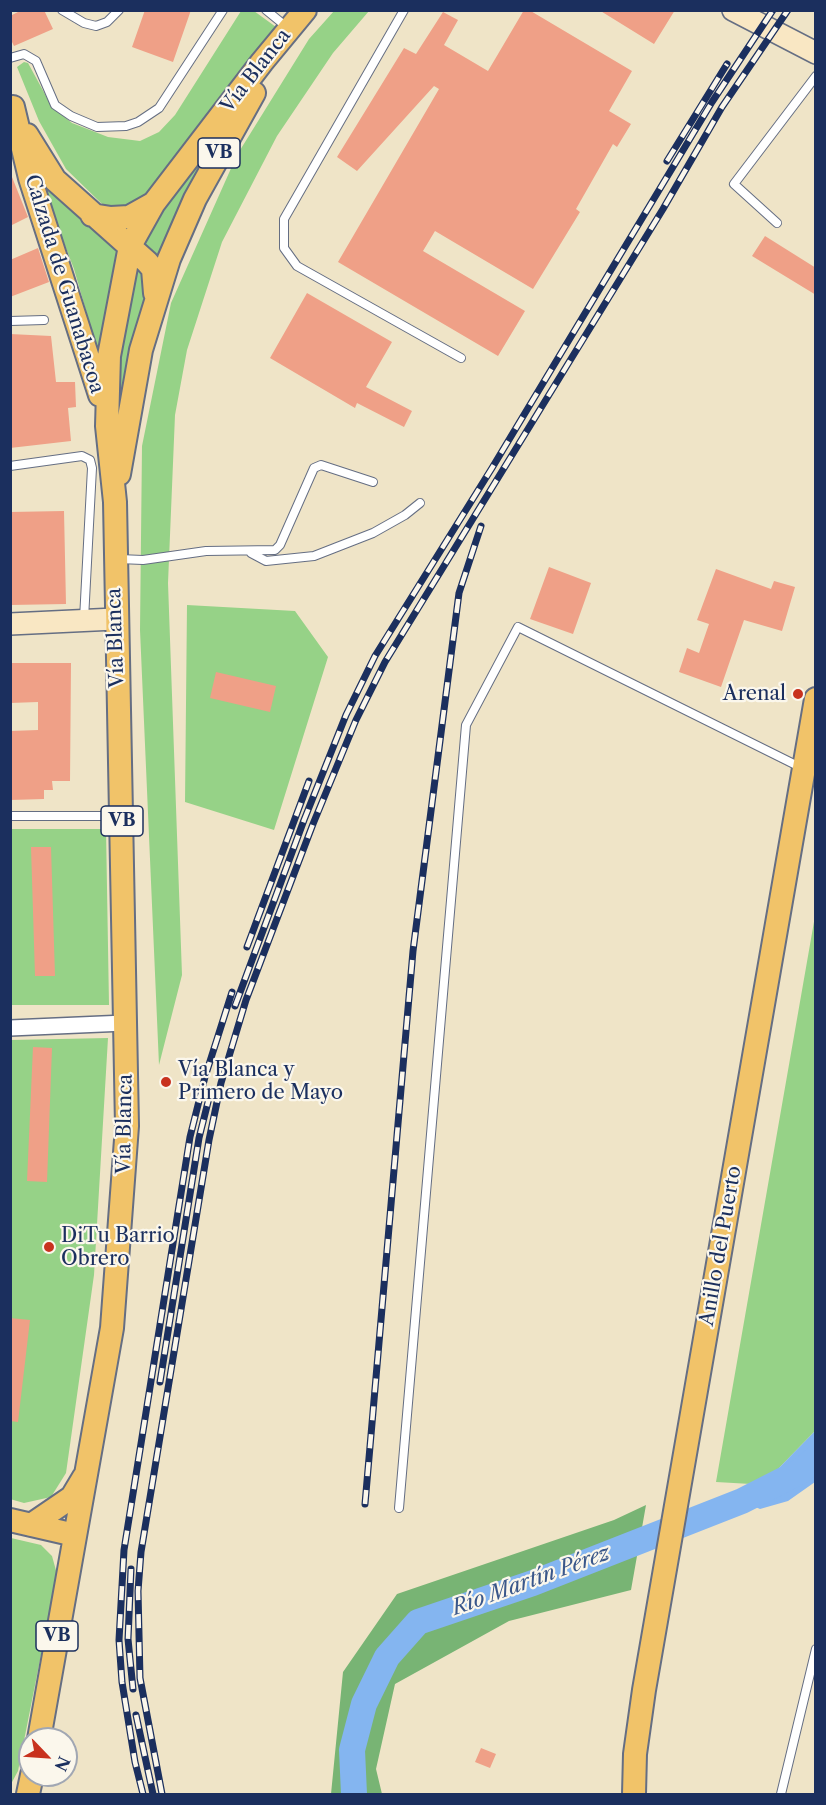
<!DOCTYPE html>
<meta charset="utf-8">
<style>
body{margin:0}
#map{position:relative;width:826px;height:1805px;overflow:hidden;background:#efe4c7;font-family:"Libre Caslon Text",serif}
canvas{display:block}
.frame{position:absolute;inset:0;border:12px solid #1b2f5e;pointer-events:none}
.north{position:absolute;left:18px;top:1727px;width:60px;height:60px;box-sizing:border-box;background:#fbf7ec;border:2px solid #a1a7b3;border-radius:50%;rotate:115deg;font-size:16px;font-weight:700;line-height:24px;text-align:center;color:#1b2f5e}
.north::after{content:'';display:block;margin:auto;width:21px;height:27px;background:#c8321e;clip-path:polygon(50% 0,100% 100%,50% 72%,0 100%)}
</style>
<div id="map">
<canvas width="826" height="1805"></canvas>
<div class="frame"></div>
<div class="north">N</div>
</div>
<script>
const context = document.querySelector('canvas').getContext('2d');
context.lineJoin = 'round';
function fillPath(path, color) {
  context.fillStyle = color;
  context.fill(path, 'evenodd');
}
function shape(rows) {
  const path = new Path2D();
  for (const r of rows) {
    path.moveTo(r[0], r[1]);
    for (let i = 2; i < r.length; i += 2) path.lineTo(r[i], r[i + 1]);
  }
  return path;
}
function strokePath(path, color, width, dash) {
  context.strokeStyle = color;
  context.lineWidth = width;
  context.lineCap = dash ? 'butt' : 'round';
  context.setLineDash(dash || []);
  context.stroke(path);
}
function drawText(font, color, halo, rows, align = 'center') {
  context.font = font + ' "Libre Caslon Text",serif';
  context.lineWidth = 4.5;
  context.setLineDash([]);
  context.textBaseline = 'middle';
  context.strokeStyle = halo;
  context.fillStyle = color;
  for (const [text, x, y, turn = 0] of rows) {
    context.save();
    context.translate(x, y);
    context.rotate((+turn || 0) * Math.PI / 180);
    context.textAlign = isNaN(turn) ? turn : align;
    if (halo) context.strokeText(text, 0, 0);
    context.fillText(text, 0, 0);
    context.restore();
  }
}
const green = shape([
 [241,11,254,11,276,27,169,169,135,208,111,209,101,203,66,169,39,121,17,67,24,62,28,63,52,107,72,123,108,137,140,141,159,132,175,115],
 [334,11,369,11,333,53,277,136,222,242,187,350,175,415,168,583,182,975,159,1065,140,630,142,446,171,303,237,155,309,39],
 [248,90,161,258,141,243,173,190],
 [34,165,121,247,99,356,74,269],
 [135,261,143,267,147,292,118,444,120,343],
 [187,605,295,611,328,657,274,830,185,802],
 [10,829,106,829,109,1005,11,1005],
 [815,916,815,1431,776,1471,751,1484,716,1482],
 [108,1038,94,1275,66,1473,51,1497,24,1503,10,1499,10,1040],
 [11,1538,41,1545,52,1556,57,1574,18,1771,11,1784]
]);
const forest = shape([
 [646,1505,631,1590,509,1621,395,1684,376,1769,382,1794,331,1794,343,1672,397,1594,614,1520]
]);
const water = shape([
 [815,1431,815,1482,788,1501,760,1509,742,1501,751,1484,776,1471]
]);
const river = shape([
 [354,1794,352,1750,364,1704,387,1657,418,1622,533,1583,742,1501,801,1471,816,1458]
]);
const building = shape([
 [22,10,44,10,53,29,14,46,10,38,10,16],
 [145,10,191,10,173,62,132,47],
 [524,10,529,10,632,71,609,111,631,124,617,147,613,144,576,209,580,212,533,289,435,231,423,251,525,311,498,356,338,262,439,89,434,86,357,171,337,157,404,48,416,54,443,12,458,20,444,45,488,71],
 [599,10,675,10,654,44],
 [10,172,28,217,10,226],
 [765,236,816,268,816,295,752,256],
 [38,248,49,282,10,297,10,260],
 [307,293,392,342,366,387,412,411,404,427,357,403,355,408,270,358],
 [10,334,51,336,56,382,75,382,76,407,68,408,71,441,10,448],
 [64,511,66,604,10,605,10,512],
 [549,567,591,583,573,634,530,619],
 [716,569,771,589,774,581,795,587,782,631,744,620,721,687,679,672,687,648,699,653,709,624,697,620],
 [10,663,71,663,70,781,52,781,53,790,44,790,44,799,10,800,10,731,38,730,38,702,10,703],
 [216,672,276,686,270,712,210,698],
 [31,847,51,847,55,976,35,976],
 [33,1047,52,1048,47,1182,27,1181],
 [10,1318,30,1320,18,1422,10,1421],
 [481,1748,496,1754,490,1768,475,1762]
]);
const lane = shape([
 [62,10,84,23,96,26,107,22,119,10],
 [266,10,288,28],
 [404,10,284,219,284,248,297,266,461,358],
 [10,58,24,54,36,61,55,105,71,116,97,127,126,126,138,122,159,108,223,10],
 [777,223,734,184,816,76],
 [10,321,44,320],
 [10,466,82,456,90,460,92,468,84,619],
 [251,553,266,561,314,556,373,533,405,515,420,503],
 [119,559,143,560,206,551,275,550,280,545,314,468,321,465,373,482],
 [10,816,120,816],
 [399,1508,466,725,518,627,800,767],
 [781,1794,816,1649]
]);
const street = shape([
 [10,1028,125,1023]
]);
const secondary = shape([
 [733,10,816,53],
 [10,624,115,619]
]);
const primary = shape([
 [13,107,30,178,100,395],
 [27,135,55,180,147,262,153,269,155,293],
 [92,215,111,218,129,217,154,203],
 [119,474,141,350,169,259,195,199,254,93],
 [10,1520,75,1535],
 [31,1525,72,1497,84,1477],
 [39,1739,112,1328,127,1126,115,502,107,426,109,356,130,246,154,203,262,62,305,10],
 [28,1794,32,1775],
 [634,1794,635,1754,644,1690,816,699]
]);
const rail = shape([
 [667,161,727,64],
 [247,947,309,781],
 [235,1006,304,820,346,715,375,656,492,468,712,102,773,10],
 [160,1382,199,1138,211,1090],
 [365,1504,413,951,459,593,481,526],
 [131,1569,128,1639,133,1689],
 [136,1715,153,1794],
 [143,1794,135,1762,122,1682,119,1640,124,1550,190,1137,205,1077,232,992],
 [162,1794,140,1678,138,1591,141,1552,209,1140,221,1083,246,1000,313,824,356,720,385,662,663,209,722,107,788,10]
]);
const markers = [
 [798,694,6,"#c8321e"],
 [166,1082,6,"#c8321e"],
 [49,1247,6,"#c8321e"]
];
const shields = [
 [219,153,42],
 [122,821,42],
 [57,1636,42]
];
const shieldNames = [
 ["VB",219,153],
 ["VB",122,821],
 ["VB",57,1636]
];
const streetNames = [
 ["Vía Blanca",256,71,-52],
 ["Calzada de Guanabacoa",64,284,73],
 ["Vía Blanca",116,638,-92],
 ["Vía Blanca",125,1124,-89],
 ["Anillo del Puerto",721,1246,-80]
];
const poiNames = [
 ["Arenal",786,694,"right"],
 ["Vía Blanca y",178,1070],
 ["Primero de Mayo",178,1093],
 ["DiTu Barrio",61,1236],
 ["Obrero",61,1259]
];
const waterNames = [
 ["Río Martín Pérez",531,1581,-20]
];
fillPath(green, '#96d287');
fillPath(forest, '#78b474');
fillPath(water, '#84b5f0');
strokePath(river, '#84b5f0', 26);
fillPath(building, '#efa087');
strokePath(lane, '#656e83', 10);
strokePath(street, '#656e83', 18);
strokePath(secondary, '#656e83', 24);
strokePath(primary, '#656e83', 26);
strokePath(lane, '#fff', 8);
strokePath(street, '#fff', 15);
strokePath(secondary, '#f9e7c3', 21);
strokePath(primary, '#f1c369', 22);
strokePath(rail, '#1b2f5e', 7);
strokePath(rail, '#fbf7ec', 4.5, [14]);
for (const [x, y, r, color] of markers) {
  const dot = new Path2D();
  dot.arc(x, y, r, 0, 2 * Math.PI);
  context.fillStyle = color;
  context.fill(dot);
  strokePath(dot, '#fbf7ec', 2);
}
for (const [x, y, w] of shields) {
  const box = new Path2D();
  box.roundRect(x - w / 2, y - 15, w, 30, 4.5);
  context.fillStyle = '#fbf7ec';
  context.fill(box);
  strokePath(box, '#1b2f5e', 1.5);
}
drawText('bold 18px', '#1b2f5e', null, shieldNames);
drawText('20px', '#1b2f5e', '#fbf7ec', streetNames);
drawText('20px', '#1b2f5e', '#fbf7ec', poiNames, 'left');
drawText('italic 21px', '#3a578a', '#fbf7ec', waterNames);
</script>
